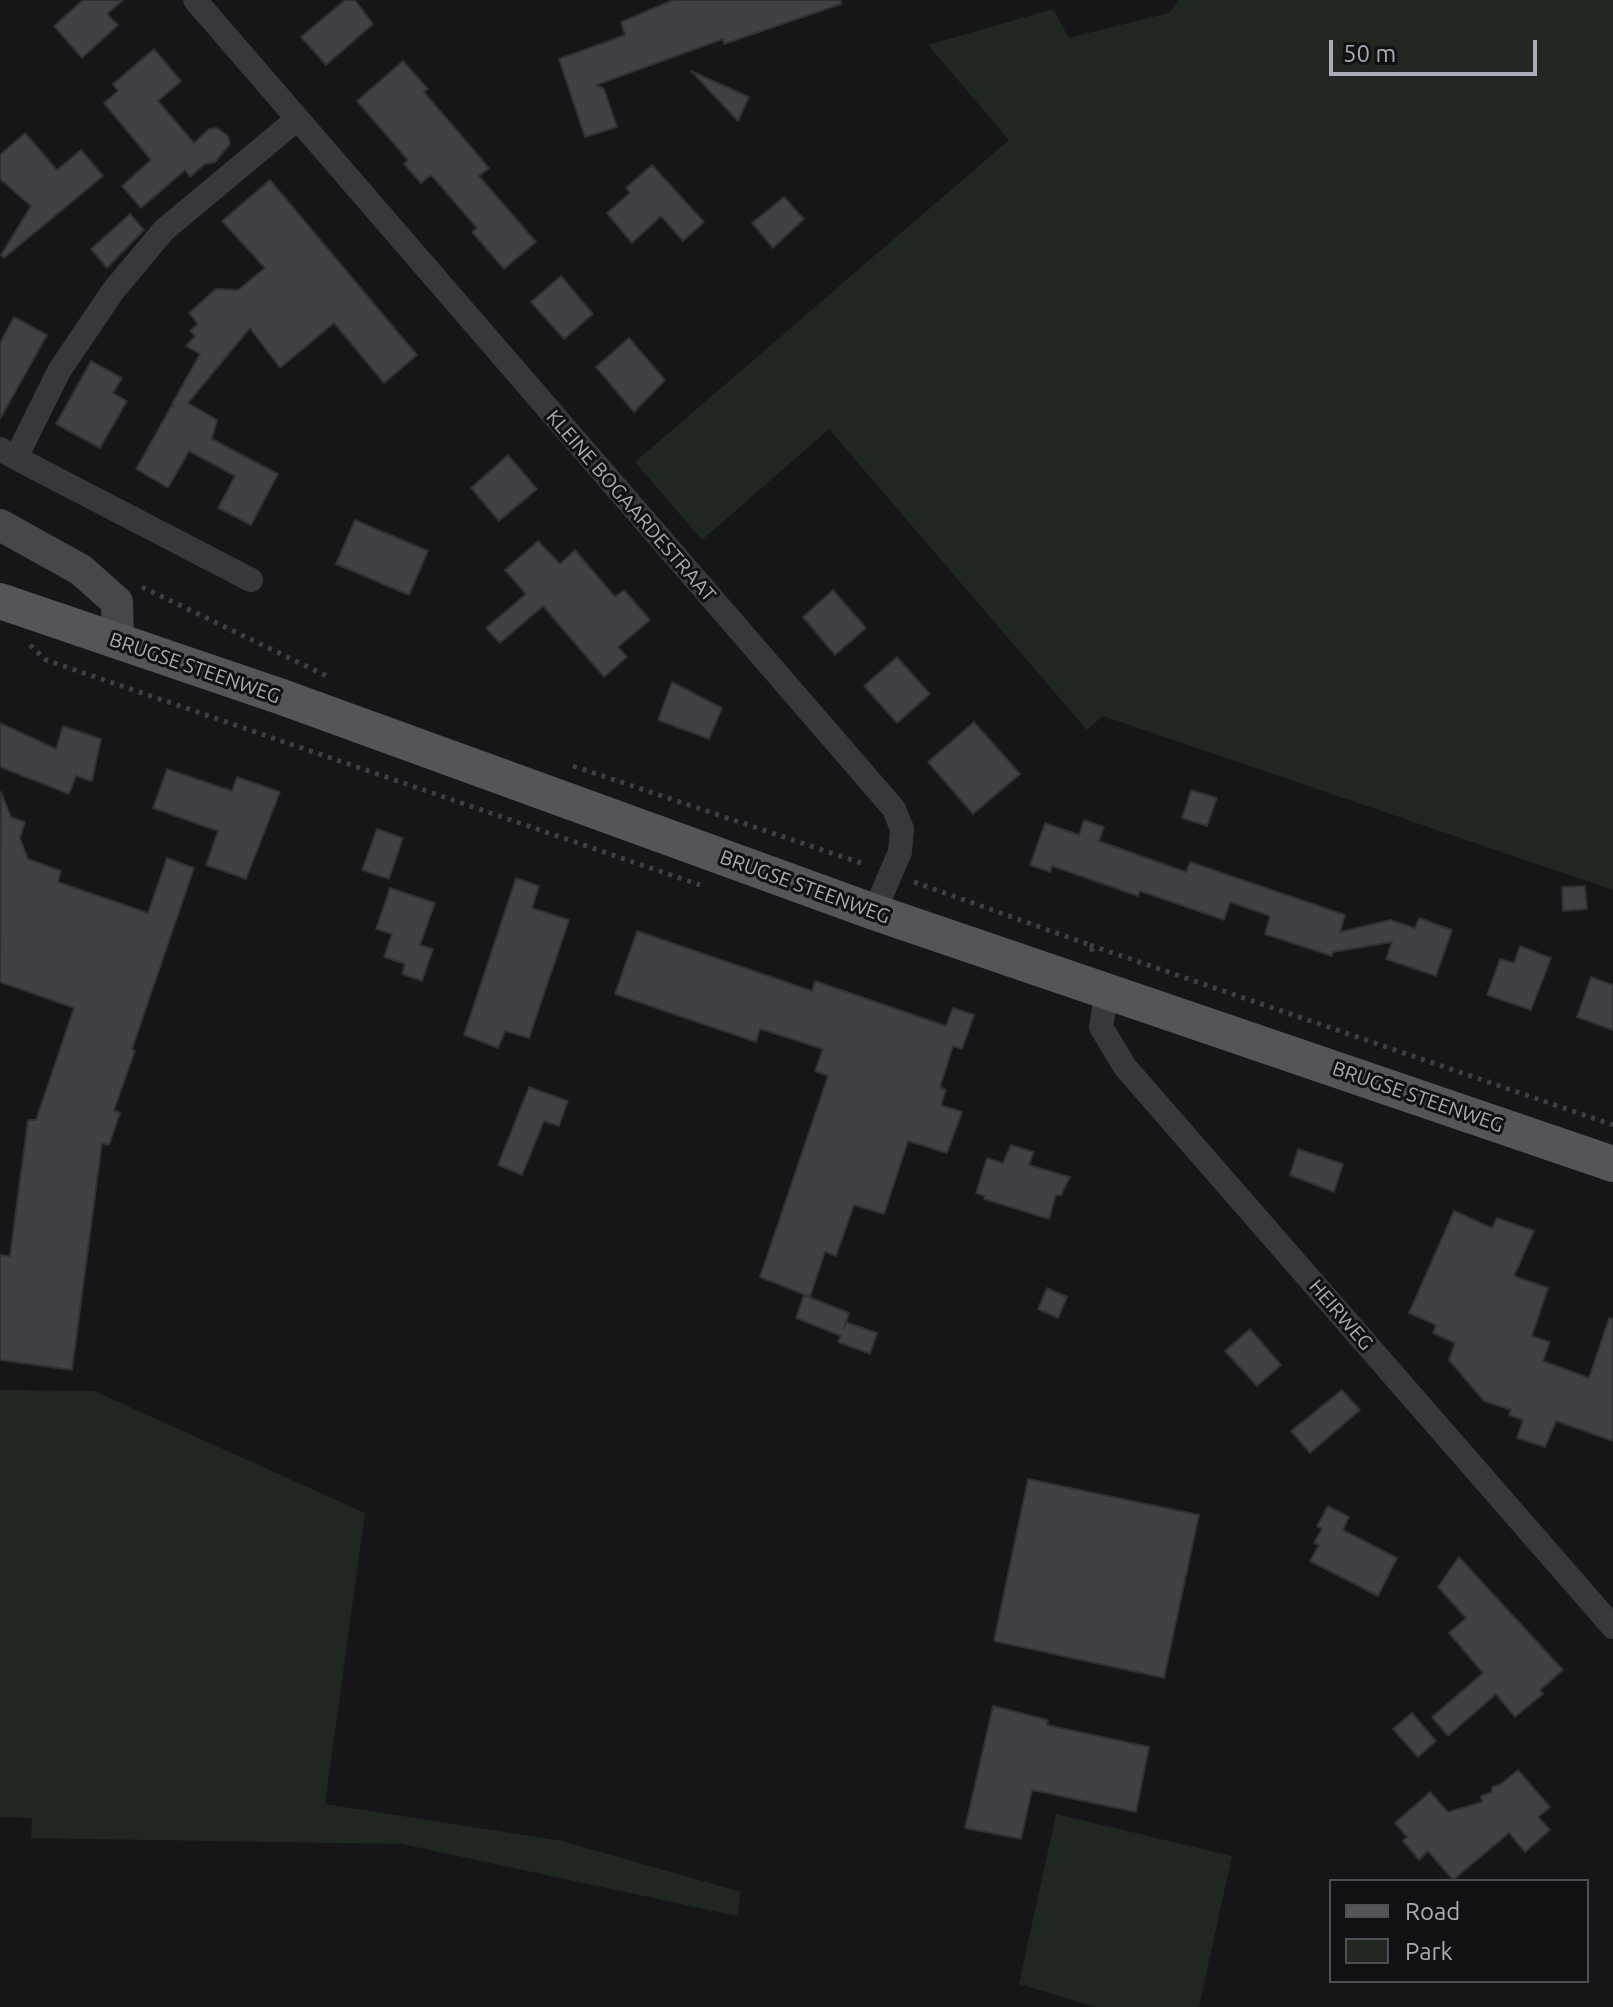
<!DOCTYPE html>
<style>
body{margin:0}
#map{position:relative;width:1613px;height:2007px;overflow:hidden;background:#161618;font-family:Ubuntu,sans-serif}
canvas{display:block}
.legend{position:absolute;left:1329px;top:1879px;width:260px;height:104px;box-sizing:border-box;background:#111113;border:2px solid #4e4f55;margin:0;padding:10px 14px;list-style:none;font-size:24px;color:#a9acb7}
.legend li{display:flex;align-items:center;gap:16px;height:40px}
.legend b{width:40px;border:2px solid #4e4f55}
.scale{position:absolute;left:1329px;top:40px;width:208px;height:36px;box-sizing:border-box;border:4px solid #a9acb7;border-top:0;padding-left:10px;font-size:24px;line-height:28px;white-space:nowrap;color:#a9acb7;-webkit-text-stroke:6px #111113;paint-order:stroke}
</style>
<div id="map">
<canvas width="1613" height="2007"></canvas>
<ul class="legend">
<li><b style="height:10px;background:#53555b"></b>Road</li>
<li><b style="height:22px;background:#202721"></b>Park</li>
</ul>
<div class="scale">50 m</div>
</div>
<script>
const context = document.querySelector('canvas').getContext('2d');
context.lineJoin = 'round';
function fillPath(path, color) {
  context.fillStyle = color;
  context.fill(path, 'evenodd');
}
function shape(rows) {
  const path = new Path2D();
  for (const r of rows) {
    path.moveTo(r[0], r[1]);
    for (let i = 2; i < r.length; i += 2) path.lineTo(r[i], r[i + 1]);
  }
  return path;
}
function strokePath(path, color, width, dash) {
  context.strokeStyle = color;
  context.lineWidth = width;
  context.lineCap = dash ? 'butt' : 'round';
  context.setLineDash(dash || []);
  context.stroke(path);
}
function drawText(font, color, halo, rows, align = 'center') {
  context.font = font + ' Ubuntu,sans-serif';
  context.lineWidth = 6;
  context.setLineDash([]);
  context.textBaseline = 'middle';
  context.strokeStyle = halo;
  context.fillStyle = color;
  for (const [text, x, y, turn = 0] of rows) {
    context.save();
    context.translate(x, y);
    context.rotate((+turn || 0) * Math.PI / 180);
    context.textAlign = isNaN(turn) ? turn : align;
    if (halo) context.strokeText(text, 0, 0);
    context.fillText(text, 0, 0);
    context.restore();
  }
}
const green = shape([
 [1179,0,1613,0,1613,890,1103,716,1087,730,829,429,702,540,635,462,1009,140,928,45,1053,9,1069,38,1169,13],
 [0,1390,94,1391,365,1513,325,1804,562,1841,741,1892,737,1916,402,1844,31,1838,32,1818,0,1817],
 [1056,1814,1232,1856,1199,2007,1096,2007,1019,1984]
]);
const building = shape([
 [83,0,123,0,107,14,118,25,82,58,54,26,83,0],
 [345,0,355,0,373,24,326,65,301,37,345,0],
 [673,0,841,0,841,4,724,44,723,39,596,85,604,89,617,127,585,137,559,59,625,35,621,22,673,0],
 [154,49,181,81,158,101,194,143,209,129,217,128,228,136,230,144,215,162,205,164,190,177,185,170,141,208,122,186,151,160,104,103,118,91,113,84,154,49],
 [403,61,428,89,424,92,489,168,479,176,536,242,504,269,472,232,477,228,431,175,421,183,404,164,408,160,357,101,403,61],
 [691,71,749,97,738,121,691,71],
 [25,133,57,170,81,150,103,176,4,258,1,255,31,206,0,179,0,155,25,133],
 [652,165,704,222,683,241,661,216,632,243,607,213,630,193,626,188,652,165],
 [270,180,417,355,384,383,334,323,280,368,250,328,188,403,217,420,212,439,278,474,251,525,218,508,235,476,189,451,168,488,136,469,172,405,174,407,172,404,200,354,186,346,195,336,190,331,198,324,189,313,216,289,238,290,265,268,222,221,270,180],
 [784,197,804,219,773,248,752,223,784,197],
 [130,214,144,230,107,268,91,249,130,214],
 [561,276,593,314,564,339,531,302,561,276],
 [14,317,47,335,0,419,0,343,14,317],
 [629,338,665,380,634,412,596,367,629,338],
 [91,361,122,378,113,393,127,401,100,448,56,424,91,361],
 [508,455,537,489,499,521,471,488,508,455],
 [355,520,428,551,409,595,336,564,355,520],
 [538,541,560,564,575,550,615,597,624,590,650,620,618,647,627,657,604,677,543,606,500,643,486,628,526,594,505,570,538,541],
 [833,590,866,628,835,655,803,617,833,590],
 [897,657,930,694,897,723,864,686,897,657],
 [672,682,722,708,709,739,658,720,672,682],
 [974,722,1020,774,973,814,928,762,974,722],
 [0,723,56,749,63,726,101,739,92,781,76,776,69,794,0,767,0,723],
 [167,769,232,791,237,777,280,792,246,879,206,865,218,831,153,808,167,769],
 [1191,790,1217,798,1207,826,1182,818,1191,790],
 [1,792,11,817,25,822,20,838,28,859,61,871,58,882,148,913,167,858,194,868,132,1049,135,1051,114,1110,120,1113,109,1145,102,1143,72,1370,0,1360,0,1255,10,1256,28,1120,36,1120,74,1008,0,982,1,792],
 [1084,820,1104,827,1099,841,1186,872,1190,862,1345,915,1340,932,1390,920,1415,928,1419,918,1452,930,1436,976,1386,959,1392,942,1333,952,1332,956,1265,934,1270,916,1230,902,1224,920,1140,891,1138,896,1052,866,1050,872,1030,865,1045,823,1079,835,1084,820],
 [377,829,403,838,389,879,362,870,377,829],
 [516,878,539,886,532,908,569,920,529,1038,505,1031,498,1048,464,1035,516,878],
 [1585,886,1587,909,1563,911,1562,887,1585,886],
 [390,888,435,903,420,945,433,949,422,981,402,974,405,964,384,957,392,934,376,929,390,888],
 [637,931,812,991,815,981,946,1026,953,1008,974,1015,962,1049,953,1046,940,1087,946,1090,941,1105,962,1112,947,1153,908,1141,884,1214,854,1205,836,1256,825,1252,810,1297,760,1277,828,1076,815,1071,823,1049,760,1029,756,1042,615,994,637,931],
 [1520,946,1551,958,1531,1010,1487,995,1500,959,1514,963,1520,946],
 [1591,977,1613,985,1613,1030,1577,1017,1591,977],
 [529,1087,568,1101,559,1126,544,1121,522,1175,498,1165,529,1087],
 [1011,1145,1034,1152,1029,1165,1070,1177,1061,1195,1056,1195,1049,1219,984,1199,985,1196,976,1193,987,1158,1003,1163,1011,1145],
 [1298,1149,1343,1164,1334,1192,1290,1175,1298,1149],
 [1454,1211,1492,1228,1497,1218,1534,1231,1514,1276,1548,1288,1532,1336,1550,1342,1543,1361,1589,1378,1609,1318,1613,1319,1613,1441,1556,1421,1545,1447,1517,1438,1523,1420,1509,1415,1511,1410,1484,1401,1449,1360,1455,1343,1433,1333,1436,1325,1409,1313,1454,1211],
 [1047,1288,1067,1297,1058,1318,1038,1309,1047,1288],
 [804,1295,849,1313,844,1328,846,1322,877,1333,870,1354,838,1342,841,1336,796,1318,804,1295],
 [1250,1329,1281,1365,1257,1386,1225,1351,1250,1329],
 [1342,1390,1360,1410,1310,1453,1291,1431,1342,1390],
 [1028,1479,1199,1515,1164,1678,994,1641,1028,1479],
 [1328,1506,1349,1517,1343,1530,1397,1558,1378,1596,1310,1561,1319,1545,1314,1543,1322,1529,1317,1526,1328,1506],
 [1459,1557,1563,1670,1540,1690,1543,1694,1515,1717,1496,1694,1448,1736,1432,1717,1483,1673,1449,1633,1466,1618,1438,1587,1459,1557],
 [993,1706,1048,1720,1047,1725,1149,1747,1136,1812,1032,1790,1021,1839,965,1828,993,1706],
 [1412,1713,1436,1741,1418,1757,1393,1729,1412,1713],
 [1518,1770,1550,1807,1538,1817,1550,1830,1525,1852,1509,1833,1453,1880,1428,1851,1419,1860,1403,1841,1407,1837,1395,1823,1430,1792,1448,1812,1482,1802,1481,1796,1492,1792,1492,1787,1501,1784,1518,1770]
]);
const path = shape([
 [142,587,331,678],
 [30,645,46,660,700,885],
 [573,766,867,865],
 [914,882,1090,945,1094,955],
 [1090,945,1613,1125]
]);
const street = shape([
 [195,0,894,809,902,829,900,852,874,912],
 [0,449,16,458,59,371,113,291,164,230,296,120],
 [16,458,251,580],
 [1107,990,1101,1027,1125,1067,1613,1627]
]);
const secondary = shape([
 [0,525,81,570,117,602,118,642]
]);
const primary = shape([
 [0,601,282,697,874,912,1613,1164]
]);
const streetNames = [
 ["KLEINE BOGAARDESTRAAT",631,506,49],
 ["BRUGSE STEENWEG",195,668,19],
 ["BRUGSE STEENWEG",805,887,20],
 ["BRUGSE STEENWEG",1418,1097,19],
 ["HEIRWEG",1341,1315,49]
];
fillPath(green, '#202721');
fillPath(building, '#404145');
strokePath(building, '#303033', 2);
strokePath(path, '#3d3f43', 5, [4, 6]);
strokePath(street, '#37383c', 24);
strokePath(secondary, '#45474c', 32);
strokePath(primary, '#53555b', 36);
drawText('20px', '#a9acb7', '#111113', streetNames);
</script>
